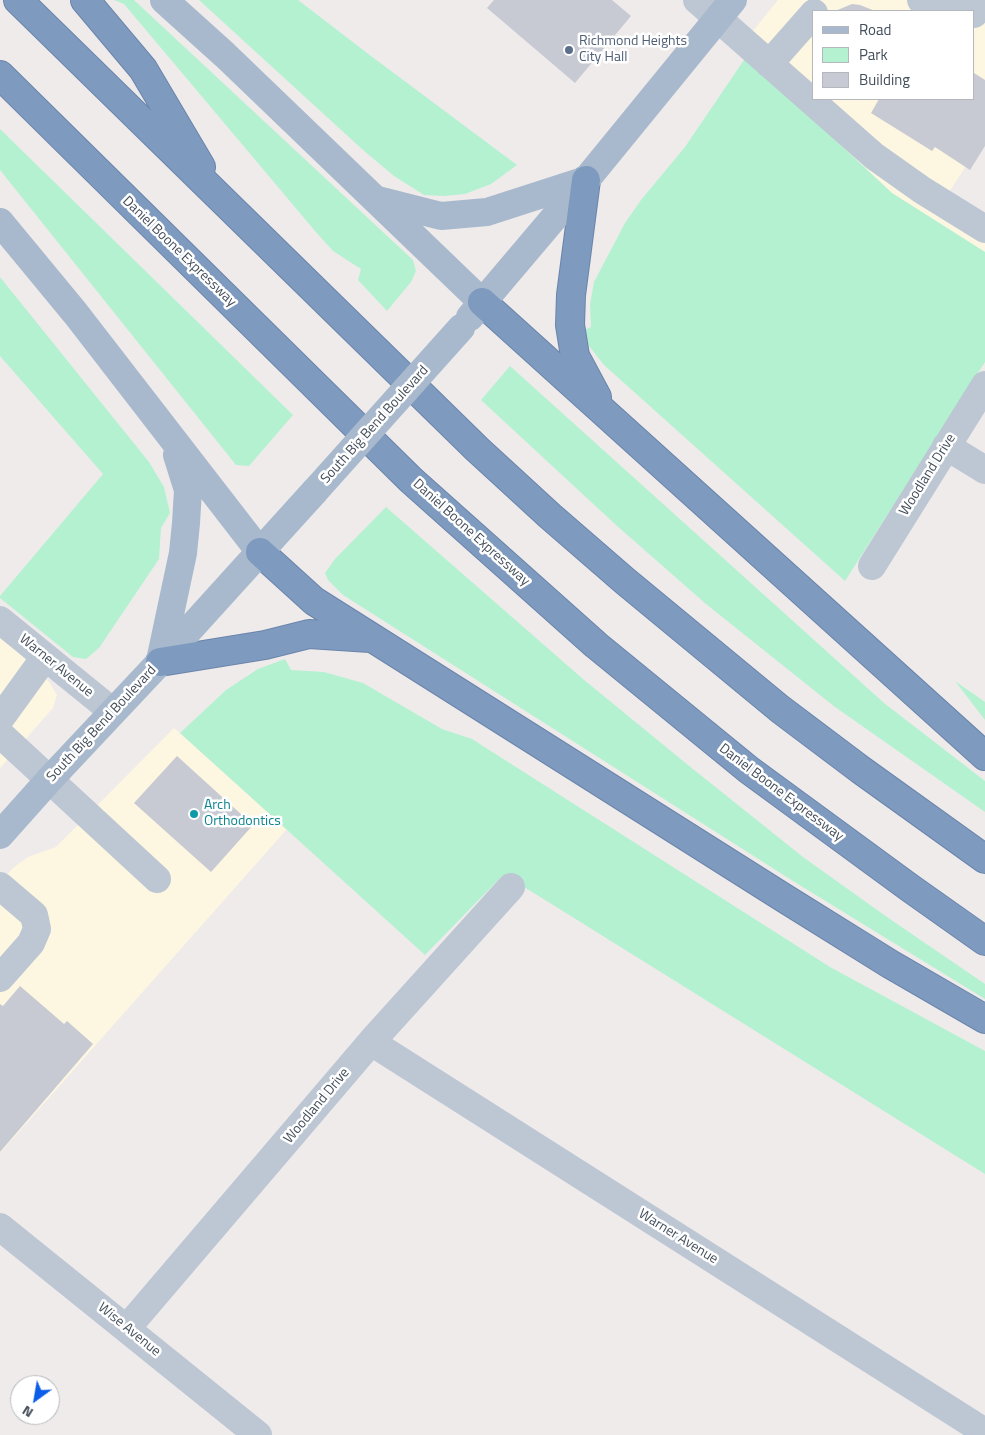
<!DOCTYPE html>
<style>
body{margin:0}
#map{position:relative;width:985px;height:1435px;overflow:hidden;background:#efebeb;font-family:"Titillium Web",sans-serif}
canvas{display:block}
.legend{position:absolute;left:812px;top:10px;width:162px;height:90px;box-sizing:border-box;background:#fff;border:1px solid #b4b8bd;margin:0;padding:6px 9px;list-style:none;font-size:15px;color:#434e5a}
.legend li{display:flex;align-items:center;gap:10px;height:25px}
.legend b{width:25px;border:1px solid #b4b8bd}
.north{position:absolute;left:10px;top:1375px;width:50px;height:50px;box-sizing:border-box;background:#fff;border:1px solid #b4b8bd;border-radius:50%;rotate:212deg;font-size:14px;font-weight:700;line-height:20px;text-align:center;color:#434e5a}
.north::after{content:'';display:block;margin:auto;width:18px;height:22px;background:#0b5ee8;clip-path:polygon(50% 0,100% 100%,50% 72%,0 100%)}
</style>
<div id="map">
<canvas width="985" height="1435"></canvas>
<ul class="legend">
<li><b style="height:6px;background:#a8b9cd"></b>Road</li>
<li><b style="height:14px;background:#b4f1d0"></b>Park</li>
<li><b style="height:14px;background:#c7cad2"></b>Building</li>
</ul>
<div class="north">N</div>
</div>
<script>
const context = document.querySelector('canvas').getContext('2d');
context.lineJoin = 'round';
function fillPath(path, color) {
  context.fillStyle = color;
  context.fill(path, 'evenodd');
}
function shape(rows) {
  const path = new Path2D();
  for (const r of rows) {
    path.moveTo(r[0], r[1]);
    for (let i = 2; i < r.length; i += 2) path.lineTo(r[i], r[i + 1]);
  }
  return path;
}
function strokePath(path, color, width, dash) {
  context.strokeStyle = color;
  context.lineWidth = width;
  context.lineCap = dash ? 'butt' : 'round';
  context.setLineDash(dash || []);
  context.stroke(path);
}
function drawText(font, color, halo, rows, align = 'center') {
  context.font = font + ' "Titillium Web",sans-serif';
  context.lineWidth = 5;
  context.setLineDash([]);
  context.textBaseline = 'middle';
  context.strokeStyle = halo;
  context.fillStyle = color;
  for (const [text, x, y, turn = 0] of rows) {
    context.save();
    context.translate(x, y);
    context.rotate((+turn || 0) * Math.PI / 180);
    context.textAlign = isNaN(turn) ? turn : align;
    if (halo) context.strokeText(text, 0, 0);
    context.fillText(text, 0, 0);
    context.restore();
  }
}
const commercial = shape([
 [778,0,985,0,985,137,949,192,985,213,985,252,892,193,746,57,735,53],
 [814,11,974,11,974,99,814,99],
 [0,635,49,682,57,695,53,708,0,768],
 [174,728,287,829,0,1153,0,882,13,868,28,857,56,847]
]);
const green = shape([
 [114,0,134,0,413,260,416,271,411,282,387,311,358,280,361,269,333,251,315,231,124,4],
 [199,0,298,0,371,56,517,165,491,184,465,194,444,196,424,195,394,176,363,150],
 [746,57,892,193,985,252,985,362,845,581,604,365,589,346,582,331,591,327,590,304,594,282,625,223,641,200,685,147],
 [0,129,293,415,249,466,236,465,0,170],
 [0,277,149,462,164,487,170,513,161,528,159,559,99,648,86,659,73,657,0,598,0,596,103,474,0,356],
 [510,366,884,703,985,781,985,812,835,707,706,604,616,525,481,400],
 [386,507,583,679,688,765,803,857,887,917,985,984,985,999,793,881,343,595,328,580,325,573,335,559],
 [285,659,291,670,324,672,363,683,442,729,472,739,830,967,985,1051,985,1174,529,890,502,876,425,955,180,733,226,690,258,669],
 [955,681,985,702,985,720]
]);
const building = shape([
 [494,0,612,0,631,16,575,83,487,8],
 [852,4,860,5,875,11,835,11],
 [974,73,985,80,985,146,970,170,935,147,932,151,871,113,879,99,974,99],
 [177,756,253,825,211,872,134,803],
 [20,986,64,1024,67,1021,93,1044,0,1152,0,1004,3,1006]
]);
const minor = shape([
 [697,0,874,156,922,190,985,229],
 [921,0,959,11],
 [974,14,980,0],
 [769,64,814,13],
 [946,446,985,470],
 [872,566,985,385],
 [0,620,112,711],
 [0,719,45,657],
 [0,734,157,879],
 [0,886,34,915,37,929,31,943,0,978],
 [371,1042,985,1432],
 [0,1227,258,1435],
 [127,1328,371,1042,511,887]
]);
const major = shape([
 [164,0,225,55,482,302],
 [378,200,441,216,487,212,586,180],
 [0,222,76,314,260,552],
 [470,317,586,180,733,0],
 [160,661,183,553,186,523,188,490,177,455],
 [0,835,50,779,160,662,315,491]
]);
const highway = shape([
 [18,0,477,449,550,516,625,581,780,709,861,770,985,859],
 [85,0,143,69,201,167],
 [0,75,411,480,596,645,749,770,910,888,985,941],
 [586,180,571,295,570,325,575,356,597,397],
 [482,302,985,756],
 [260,552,314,601,784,898,890,964,985,1019],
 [160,662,265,645,309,634,370,638]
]);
const majorBridge = shape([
 [315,491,461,328]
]);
const markers = [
 [569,50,5,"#5c6f8a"],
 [194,814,5,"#0f9aa8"]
];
const serviceNames = [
 ["Richmond Heights",579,42],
 ["City Hall",579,58]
];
const streetNames = [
 ["Daniel Boone Expressway",179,252,44],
 ["South Big Bend Boulevard",375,425,-48],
 ["Woodland Drive",928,475,-58],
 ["Daniel Boone Expressway",471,533,42],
 ["Warner Avenue",56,666,39],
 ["South Big Bend Boulevard",102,724,-47],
 ["Daniel Boone Expressway",781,793,37],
 ["Woodland Drive",317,1106,-50],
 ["Warner Avenue",678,1237,32],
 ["Wise Avenue",129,1330,39]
];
const cultureNames = [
 ["Arch",204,806],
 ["Orthodontics",204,822]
];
fillPath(commercial, '#fdf6e1');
fillPath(green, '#b4f1d0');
fillPath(building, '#c7cad2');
strokePath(highway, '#6a85ab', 30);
strokePath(minor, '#bdc7d3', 28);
strokePath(major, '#a8b9cd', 28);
strokePath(highway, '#7f9abf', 28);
strokePath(majorBridge, '#a8b9cd', 28);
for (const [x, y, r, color] of markers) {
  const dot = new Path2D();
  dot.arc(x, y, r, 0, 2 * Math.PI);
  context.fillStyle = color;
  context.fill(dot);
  strokePath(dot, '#fff', 2);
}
drawText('14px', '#4e5e75', '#fff', serviceNames, 'left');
drawText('14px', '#434e5a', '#fff', streetNames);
drawText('14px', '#0d838f', '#fff', cultureNames, 'left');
</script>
